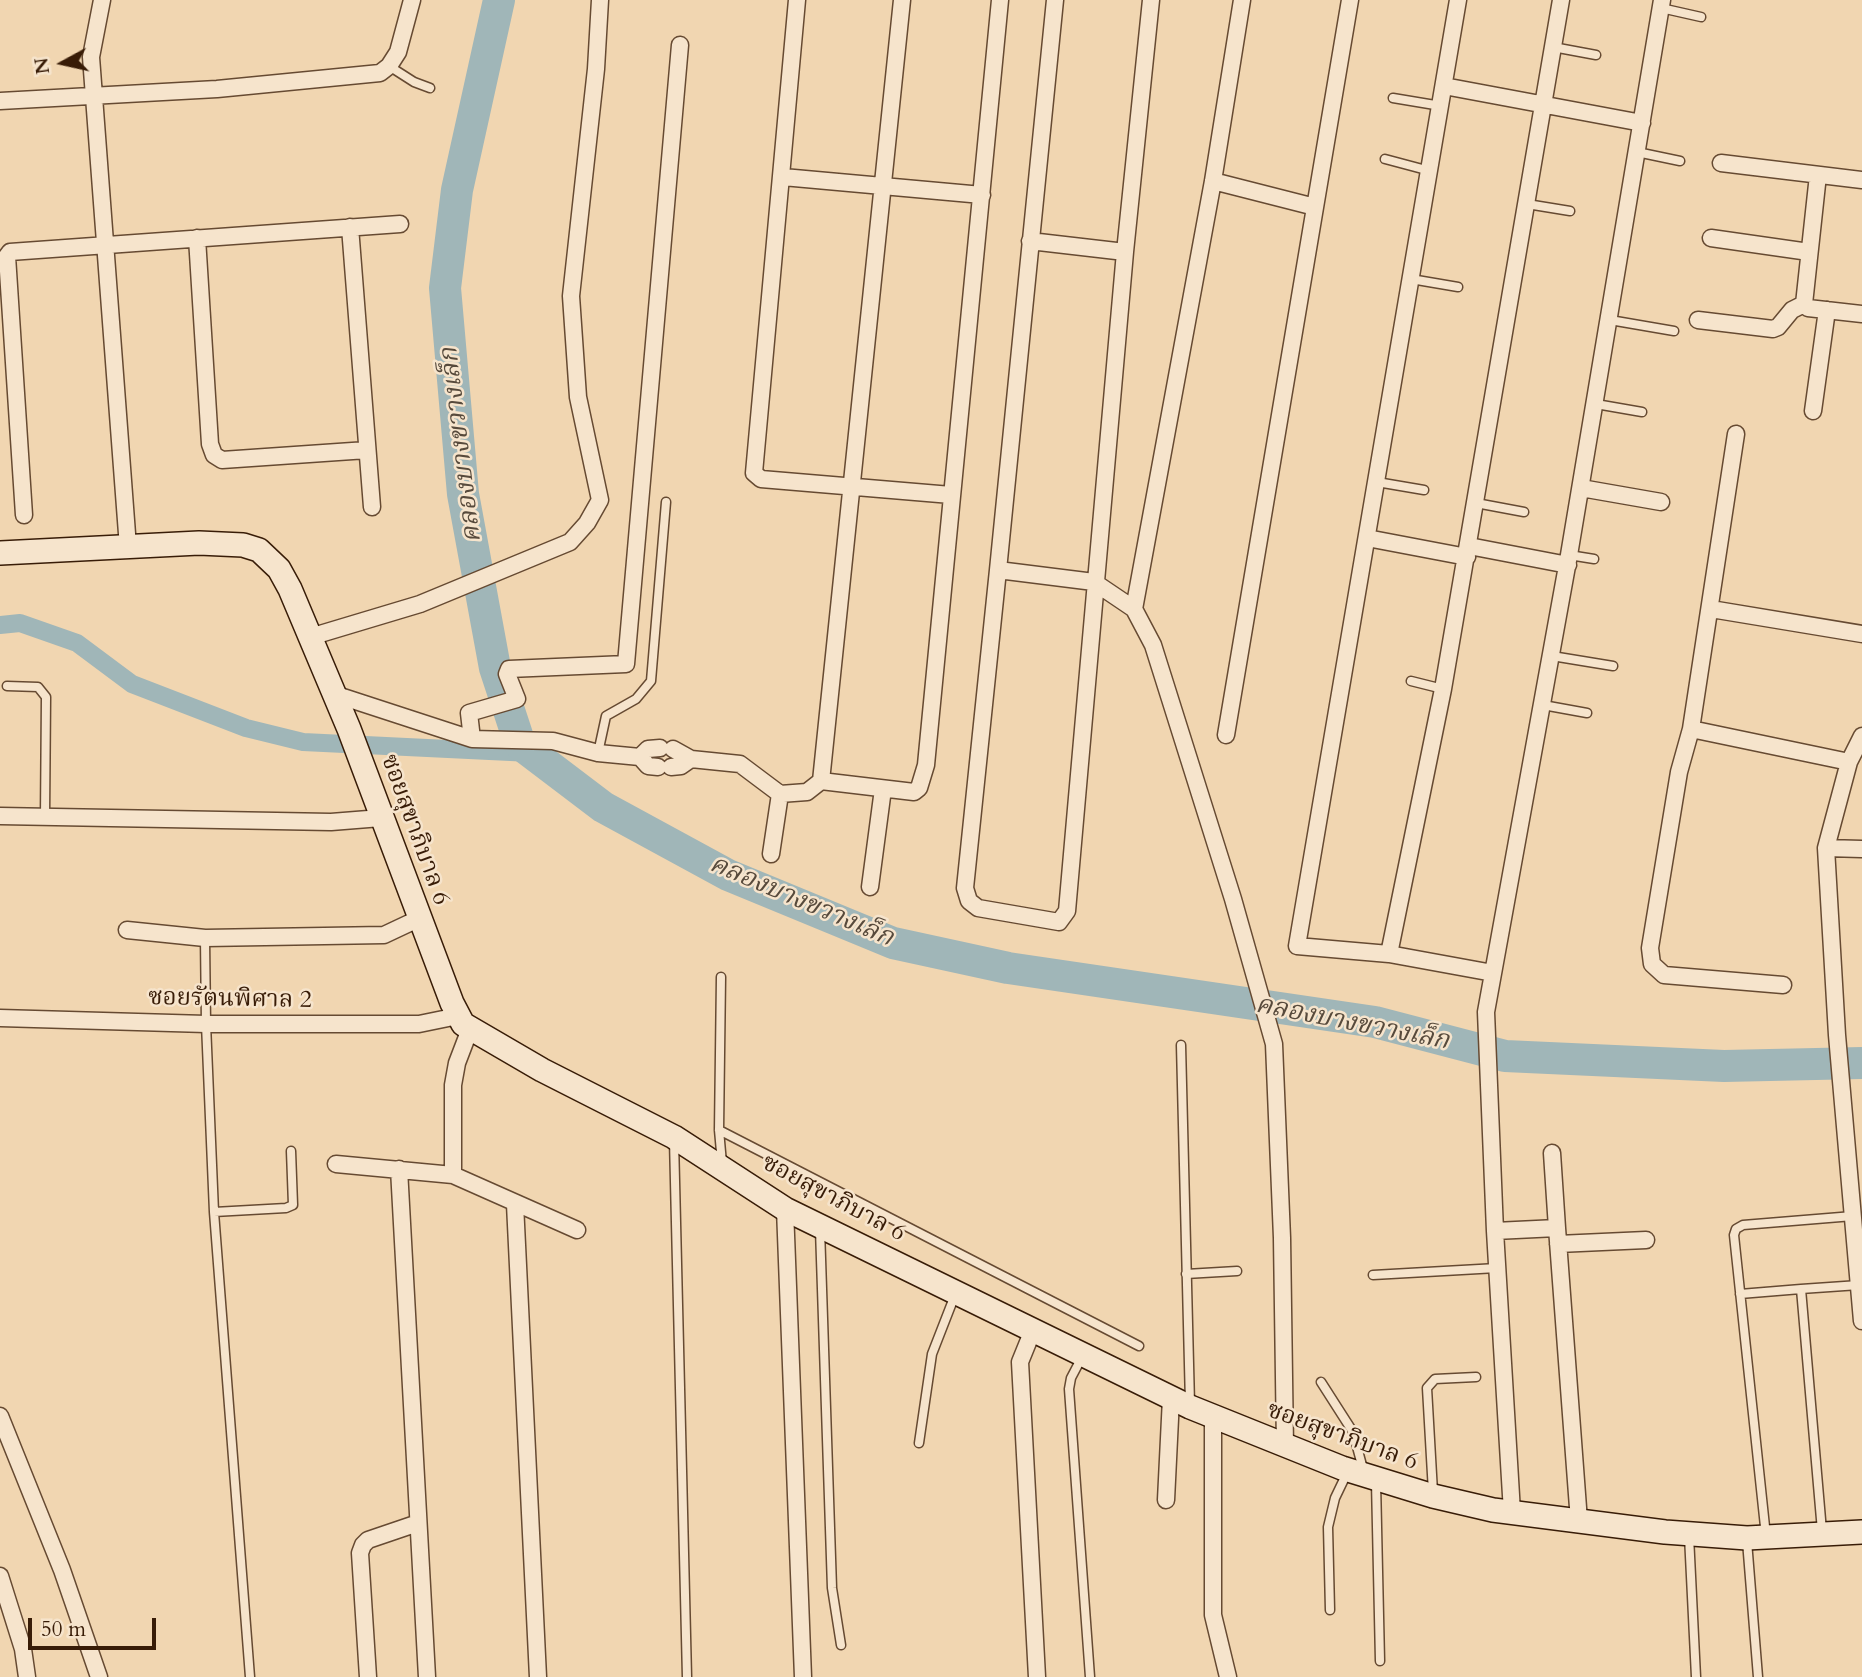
<!DOCTYPE html>
<meta charset="utf-8">
<style>
body{margin:0}
#map{position:relative;width:1862px;height:1677px;overflow:hidden;background:#f1d6b1;font-family:Cardo,serif}
canvas{display:block}
.north{position:absolute;left:28px;top:28px;width:70px;height:70px;-webkit-text-stroke:5px #f6e4cc;paint-order:stroke;rotate:262deg;font-size:19px;font-weight:700;line-height:28px;text-align:center;color:#381c07}
.north::after{content:'';display:block;margin:auto;width:24px;height:32px;background:#381c07;clip-path:polygon(50% 0,100% 100%,50% 72%,0 100%)}
.scale{position:absolute;left:28px;top:1618px;width:128px;height:32px;box-sizing:border-box;border:4px solid #381c07;border-top:0;padding-left:9px;font-size:21px;line-height:24px;white-space:nowrap;color:#381c07;-webkit-text-stroke:5px #f6e4cc;paint-order:stroke}
</style>
<div id="map">
<canvas width="1862" height="1677"></canvas>
<div class="north">N</div>
<div class="scale">50 m</div>
</div>
<script>
const context = document.querySelector('canvas').getContext('2d');
context.lineJoin = 'round';
function shape(rows) {
  const path = new Path2D();
  for (const r of rows) {
    path.moveTo(r[0], r[1]);
    for (let i = 2; i < r.length; i += 2) path.lineTo(r[i], r[i + 1]);
  }
  return path;
}
function strokePath(path, color, width, dash) {
  context.strokeStyle = color;
  context.lineWidth = width;
  context.lineCap = dash ? 'butt' : 'round';
  context.setLineDash(dash || []);
  context.stroke(path);
}
function drawText(font, color, halo, rows, align = 'center') {
  context.font = font + ' Cardo,"Noto Serif Thai",serif';
  context.lineWidth = 5;
  context.setLineDash([]);
  context.textBaseline = 'middle';
  context.strokeStyle = halo;
  context.fillStyle = color;
  for (const [text, x, y, turn = 0] of rows) {
    context.save();
    context.translate(x, y);
    context.rotate((+turn || 0) * Math.PI / 180);
    context.textAlign = isNaN(turn) ? turn : align;
    if (halo) context.strokeText(text, 0, 0);
    context.fillText(text, 0, 0);
    context.restore();
  }
}
const canal = shape([
 [0,625,20,623,77,643,132,684,246,728,303,742,531,753]
]);
const river = shape([
 [499,0,457,190,445,288,463,494,495,668,520,744,603,807,728,875,893,943,1008,968,1375,1022,1505,1056,1724,1066,1862,1063]
]);
const lane = shape([
 [1661,8,1701,17],
 [1553,47,1596,55],
 [389,66,414,82,430,88],
 [1393,98,1441,106],
 [1637,152,1680,161],
 [1385,159,1430,171],
 [1527,204,1570,211],
 [1411,279,1458,287],
 [1610,320,1674,331],
 [1596,404,1642,412],
 [1377,482,1424,490],
 [1476,503,1524,512],
 [1569,555,1594,559],
 [1552,656,1613,666],
 [1411,681,1443,689],
 [7,686,38,687,46,697,45,817],
 [1543,705,1587,713],
 [598,753,606,716,636,699,651,681,666,502],
 [205,938,206,1024,214,1212,250,1677],
 [721,977,719,1130,722,1163],
 [1181,1045,1190,1404],
 [719,1130,1139,1346],
 [674,1140,687,1677],
 [214,1212,286,1208,293,1205,291,1151],
 [820,1229,832,1588,841,1645],
 [1186,1274,1237,1271],
 [1373,1275,1497,1268],
 [1801,1289,1859,1285],
 [1740,1294,1801,1289,1822,1531],
 [1082,1357,1071,1378,1069,1389,1090,1677],
 [1321,1382,1353,1432,1363,1469],
 [919,1443,932,1354,955,1295],
 [1376,1482,1380,1661],
 [1433,1492,1427,1388,1435,1379,1476,1377],
 [1689,1536,1696,1677],
 [1766,1536,1734,1235,1736,1229,1743,1225,1853,1216],
 [1747,1541,1758,1677],
 [1330,1610,1328,1527,1335,1498,1347,1473]
]);
const street = shape([
 [102,0,91,57,128,547],
 [797,0,754,473,761,479,951,495],
 [1055,0,998,570,1094,582,1134,609,1153,645,1233,899,1274,1044,1282,1238,1285,1447],
 [1458,0,1297,946,1389,954,1493,973],
 [1444,86,1642,123],
 [0,101,217,89,380,73,389,66,398,52,412,0],
 [1721,163,1862,180],
 [1818,175,1804,304,1808,308,1862,314],
 [783,177,982,195],
 [1213,181,1315,207],
 [350,227,372,507],
 [197,238,210,444,214,455,222,460,367,450],
 [1711,238,1809,252],
 [1030,241,1125,252],
 [1698,320,1773,329,1778,327,1792,310,1804,304],
 [1813,411,1827,310],
 [1736,434,1691,729,1679,772,1650,948,1652,964,1664,975,1783,985],
 [1581,488,1661,502],
 [24,515,7,256,10,252,400,224],
 [1367,538,1467,557],
 [1469,546,1568,565],
 [998,570,965,888,969,901,978,908,1059,922,1067,911,1125,252,1151,0],
 [1134,609,1213,181,1242,0],
 [1711,609,1862,634],
 [310,637,420,604,570,542,587,523,600,500,578,397,571,296,596,69,600,0],
 [334,694,472,739,553,741,598,753,640,757,648,766,658,767],
 [1691,729,1849,762],
 [1226,735,1350,0],
 [1862,736,1849,762,1826,848,1837,1035,1862,1321],
 [472,739,469,713,517,699,507,674,509,669,626,664,680,45],
 [673,749,691,759,740,764,780,794,807,792,821,781,902,0],
 [640,757,648,749,660,748],
 [671,767,681,766,691,759],
 [821,781,914,792,919,788,926,765,1000,0],
 [0,816,331,822,381,818],
 [1826,848,1862,849],
 [771,854,780,794],
 [870,887,883,789],
 [127,930,205,938,384,935,418,919],
 [1389,954,1443,689,1561,0],
 [0,1018,206,1024,419,1024,458,1016],
 [1552,1153,1557,1228],
 [336,1164,453,1175,577,1230],
 [399,1169,427,1677],
 [453,1175,453,1085,457,1063,470,1029],
 [515,1204,538,1677],
 [785,1209,803,1677],
 [1495,1231,1557,1228,1579,1521],
 [1558,1244,1646,1240],
 [1033,1330,1020,1362,1037,1677],
 [0,1416,62,1570,99,1677],
 [1213,1416,1213,1615,1228,1677],
 [1166,1500,1171,1398],
 [1512,1512,1495,1231,1486,1012,1569,555,1662,0],
 [0,1576,23,1649,27,1677],
 [368,1677,360,1553,363,1545,368,1540,418,1523]
]);
const secondary = shape([
 [0,553,199,543,243,545,259,550,279,569,290,589,349,729,452,1003,463,1024,542,1070,674,1137,785,1209,1190,1407,1342,1468,1433,1496,1493,1510,1665,1532,1747,1538,1862,1532]
]);
const streetNames = [
 ["ซอยสุขาภิบาล 6",414,830,70],
 ["ซอยรัตนพิศาล 2",230,1000,1],
 ["ซอยสุขาภิบาล 6",833,1199,28],
 ["ซอยสุขาภิบาล 6",1342,1437,20]
];
const waterNames = [
 ["คลองบางขวางเล็ก",462,445,-97],
 ["คลองบางขวางเล็ก",801,902,23],
 ["คลองบางขวางเล็ก",1352,1024,11]
];
strokePath(canal, '#a0b6b8', 18);
strokePath(river, '#a0b6b8', 32);
strokePath(lane, '#664a32', 11);
strokePath(street, '#664a32', 19);
strokePath(secondary, '#381c07', 26);
strokePath(lane, '#f6e4cc', 8);
strokePath(street, '#f6e4cc', 16);
strokePath(secondary, '#f6e4cc', 23);
drawText('24px', '#381c07', '#f6e4cc', streetNames);
drawText('italic 26px', '#574a3c', '#f6e4cc', waterNames);
</script>
